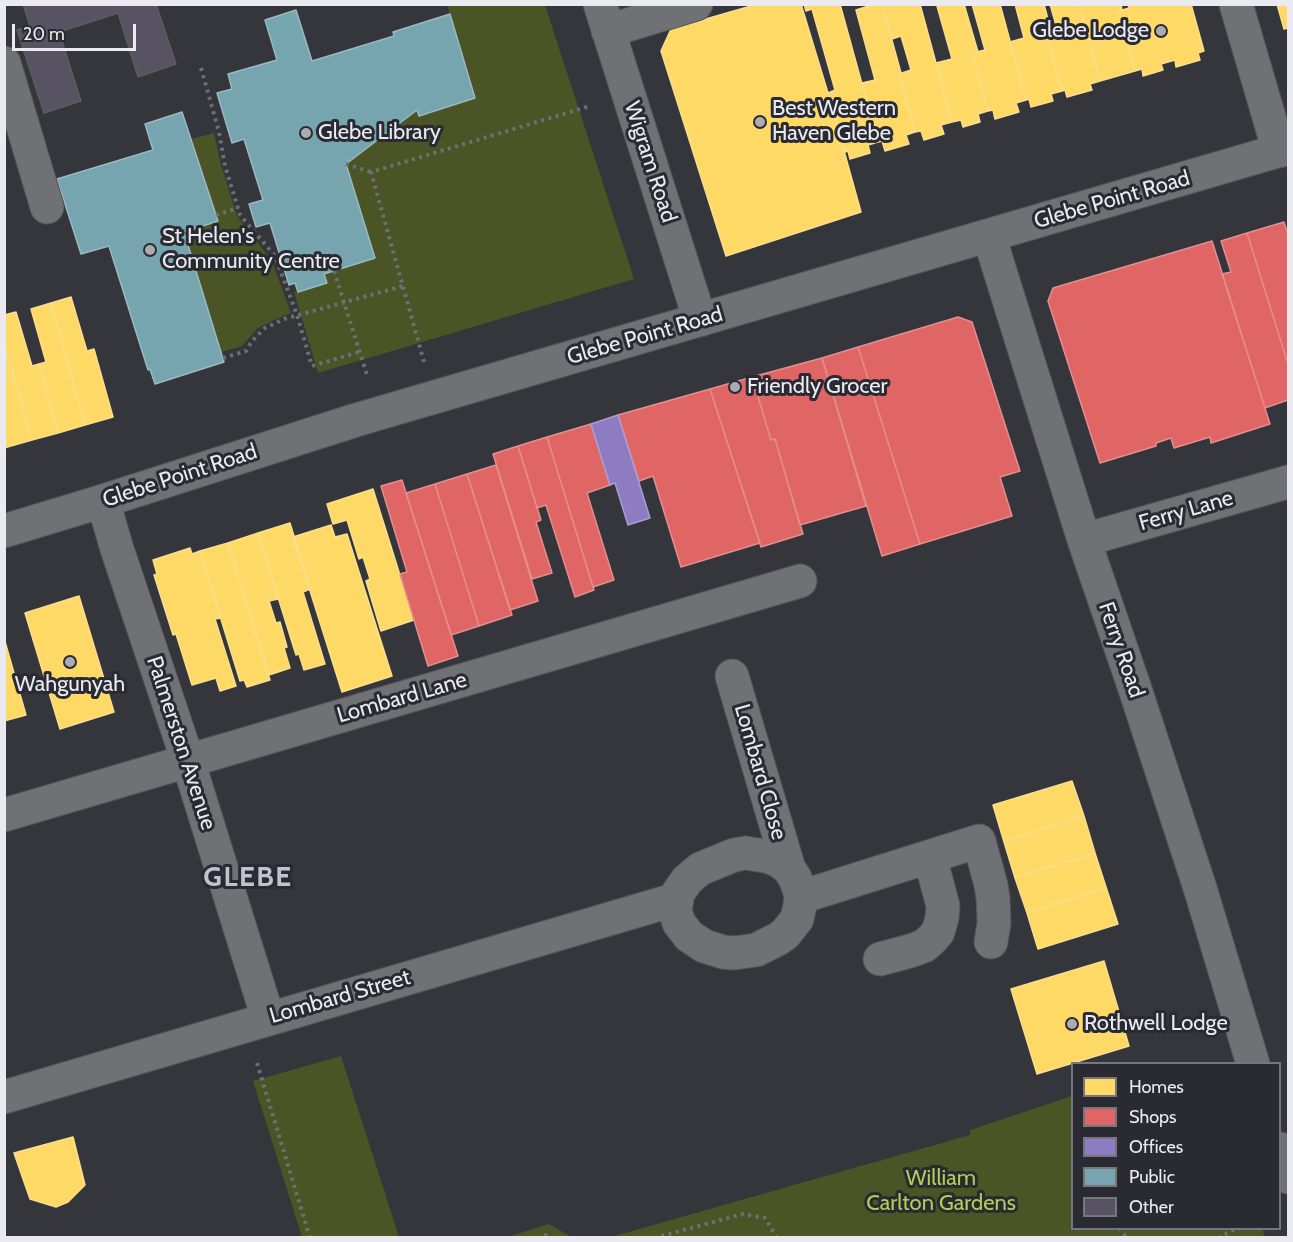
<!DOCTYPE html>
<style>
body{margin:0}
#map{position:relative;width:1293px;height:1242px;overflow:hidden;background:#35363b;font-family:Cabin,sans-serif}
canvas{display:block}
.frame{position:absolute;inset:0;border:6px solid #eaeaf0;pointer-events:none}
.legend{position:absolute;left:1071px;top:1062px;width:210px;height:168px;box-sizing:border-box;background:#292a32;border:2px solid #76777e;margin:0;padding:8px 10px;list-style:none;font-size:18px;color:#eaeaf0}
.legend li{display:flex;align-items:center;gap:12px;height:30px}
.legend b{width:30px;border:2px solid #76777e}
.scale{position:absolute;left:12px;top:24px;width:124px;height:27px;box-sizing:border-box;border:3px solid #eaeaf0;border-top:0;padding-left:8px;font-size:18px;line-height:21px;white-space:nowrap;color:#eaeaf0;-webkit-text-stroke:4px #292a32;paint-order:stroke}
</style>
<div id="map">
<canvas width="1293" height="1242"></canvas>
<div class="frame"></div>
<ul class="legend">
<li><b style="height:16px;background:#ffd966"></b>Homes</li>
<li><b style="height:16px;background:#e06666"></b>Shops</li>
<li><b style="height:16px;background:#8e7cc3"></b>Offices</li>
<li><b style="height:16px;background:#76a5af"></b>Public</li>
<li><b style="height:16px;background:#585363"></b>Other</li>
</ul>
<div class="scale">20 m</div>
</div>
<script>
const context = document.querySelector('canvas').getContext('2d');
context.lineJoin = 'round';
function fillPath(path, color) {
  context.fillStyle = color;
  context.fill(path, 'evenodd');
}
function shape(rows) {
  const path = new Path2D();
  for (const r of rows) {
    path.moveTo(r[0], r[1]);
    for (let i = 2; i < r.length; i += 2) path.lineTo(r[i], r[i + 1]);
  }
  return path;
}
function strokePath(path, color, width, dash) {
  context.strokeStyle = color;
  context.lineWidth = width;
  context.lineCap = dash ? 'butt' : 'round';
  context.setLineDash(dash || []);
  context.stroke(path);
}
function drawText(font, color, halo, rows, align = 'center') {
  context.font = font + ' Cabin,sans-serif';
  context.lineWidth = 6;
  context.setLineDash([]);
  context.textBaseline = 'middle';
  context.strokeStyle = halo;
  context.fillStyle = color;
  for (const [text, x, y, turn = 0] of rows) {
    context.save();
    context.translate(x, y);
    context.rotate((+turn || 0) * Math.PI / 180);
    context.textAlign = isNaN(turn) ? turn : align;
    if (halo) context.strokeText(text, 0, 0);
    context.fillText(text, 0, 0);
    context.restore();
  }
}
const green = shape([
 [447,5,545,5,634,279,318,373,294,292,326,283,324,274,375,258,346,164,417,110,419,116,475,98],
 [214,133,221,165,237,216,272,261,291,313,274,320,258,328,242,346,221,352,184,232,218,221,192,139],
 [341,1056,399,1237,302,1237,253,1081],
 [1072,1096,1072,1228,1262,1228,1265,1237,611,1237,970,1135,970,1130],
 [548,1224,572,1237,508,1237]
]);
const homes = shape([
 [758,4,801,4,828,93,861,212,726,256,661,51,671,29,758,4],
 [804,4,840,4,878,142,868,145,870,153,850,159,848,151,845,152,828,93,835,90,812,9,806,11,804,4],
 [875,4,882,4,901,73,899,74,915,132,906,135,909,144,885,151,882,141,878,142,862,83,875,80,856,10,875,4],
 [882,4,920,4,952,122,941,125,944,134,924,140,921,131,915,132,899,74,911,70,901,36,892,39,882,4],
 [943,4,964,4,978,52,972,53,988,111,978,114,980,122,963,127,961,120,952,122,936,63,952,59,937,6,943,4],
 [972,4,1000,4,1026,100,1016,103,1019,112,995,119,993,110,988,111,972,53,985,50,972,4],
 [1015,4,1044,4,1051,31,1046,32,1062,91,1051,94,1053,101,1031,107,1029,99,1026,100,1010,42,1024,38,1015,4],
 [1050,4,1079,4,1100,81,1090,84,1092,90,1067,97,1065,90,1062,91,1046,32,1057,29,1050,4],
 [1079,4,1121,4,1122,11,1119,11,1135,71,1100,81,1079,4],
 [1128,4,1191,4,1204,51,1198,53,1200,60,1176,67,1175,60,1161,64,1163,70,1143,76,1142,69,1135,71,1119,11,1129,8,1128,4],
 [1277,4,1288,4,1288,28,1284,29,1277,4],
 [71,297,87,351,94,349,113,417,85,425,51,303,71,297],
 [51,303,85,425,58,433,39,364,46,362,31,309,51,303],
 [16,312,32,366,39,364,58,433,32,440,4,343,4,315,16,312],
 [4,343,32,440,4,448,4,343],
 [373,489,414,620,381,631,366,581,370,579,363,557,359,559,347,520,333,524,327,504,373,489],
 [290,523,310,589,303,592,325,664,304,670,299,654,296,655,258,533,290,523],
 [331,525,335,537,347,534,392,676,342,692,293,537,331,525],
 [258,533,278,599,269,601,276,623,280,622,287,647,284,648,290,668,269,675,228,543,258,533],
 [228,543,270,680,247,687,244,680,240,681,200,551,228,543],
 [190,548,192,554,200,551,221,618,215,619,236,686,220,691,216,678,192,685,176,634,173,635,154,575,157,574,153,560,190,548],
 [79,596,114,712,60,729,25,613,79,596],
 [4,638,26,715,4,721,4,638],
 [1072,781,1084,816,1004,842,993,805,1072,781],
 [1084,816,1095,853,1015,878,1004,842,1084,816],
 [1095,853,1106,887,1027,913,1015,878,1095,853],
 [1106,887,1118,924,1038,949,1027,913,1106,887],
 [1104,961,1129,1046,1037,1074,1011,989,1104,961],
 [73,1137,85,1185,68,1202,56,1207,30,1199,14,1153,73,1137]
]);
const shops = shape([
 [1284,222,1288,235,1288,364,1247,233,1284,222],
 [1247,233,1288,364,1288,400,1265,408,1222,274,1231,272,1221,241,1247,233],
 [1212,241,1270,424,1211,443,1210,437,1174,448,1171,438,1156,443,1156,446,1100,463,1048,301,1053,288,1212,241],
 [958,317,972,322,1020,471,1000,477,1012,516,920,544,858,347,958,317],
 [858,347,920,544,882,556,822,358,858,347],
 [822,358,866,506,800,525,775,439,771,440,752,377,822,358],
 [752,377,771,440,775,439,803,534,761,547,710,389,752,377],
 [710,389,760,543,681,567,653,476,639,481,618,415,710,389],
 [591,424,610,485,587,493,614,580,593,587,547,437,591,424],
 [547,437,594,590,575,597,546,505,537,508,518,446,547,437],
 [518,446,541,520,536,522,552,573,532,579,493,454,518,446],
 [496,465,538,601,510,610,467,474,496,465],
 [467,474,512,615,479,626,435,484,467,474],
 [402,480,458,656,428,666,400,574,407,572,381,486,402,480],
 [435,484,479,626,451,635,406,493,435,484]
]);
const offices = shape([
 [618,415,650,518,628,525,615,483,610,485,591,424,618,415]
]);
const public = shape([
 [296,10,312,61,394,36,393,32,450,14,475,98,419,116,417,110,346,164,375,258,324,274,327,283,298,292,295,283,289,285,270,223,256,227,249,204,263,200,244,139,232,143,217,93,232,89,228,74,277,60,265,20,296,10],
 [182,112,218,221,184,232,224,362,155,384,150,369,148,370,109,246,81,254,57,179,153,150,145,124,182,112]
]);
const building = shape([
 [23,4,156,4,176,64,138,77,118,13,59,32,81,101,44,113,17,30,30,26,23,4]
]);
const path = shape([
 [201,68,219,132,225,166,240,215,275,256,297,315,312,366,359,352],
 [346,164,371,172],
 [216,215,238,208],
 [334,271,368,378],
 [223,358,246,351,252,341,265,328,284,319,403,286],
 [424,362,371,172,590,106],
 [257,1063,310,1238],
 [1119,1228,1127,1238],
 [537,1238,546,1235,550,1238],
 [654,1238,743,1214,765,1218,777,1238],
 [1218,1238,1237,1228]
]);
const minor = shape([
 [600,4,700,320],
 [1236,4,1279,151],
 [608,31,696,4],
 [4,63,47,207],
 [989,236,1084,540,1134,686,1200,888,1253,1064],
 [103,501,117,549,188,761,268,1018],
 [4,531,103,501,356,420,1288,148],
 [1084,540,1288,482],
 [732,676,789,869],
 [4,815,800,581],
 [746,853,770,857,781,862,789,869,795,878,801,895,800,905,797,919,785,934,778,939,756,950,734,953,723,952,704,946,689,936,679,923,675,911,678,893,687,880,700,869,734,855,746,853],
 [801,897,979,841,991,885,993,898,994,923,991,942],
 [880,959,910,951,924,946,932,939,938,932,942,918,943,906,930,857],
 [4,1097,677,899],
 [1280,1149,1288,1177]
]);
const markers = [
 [1161,31,6,"#ababb1"],
 [760,122,6,"#ababb1"],
 [306,133,6,"#ababb1"],
 [150,250,6,"#ababb1"],
 [735,387,6,"#ababb1"],
 [70,662,6,"#ababb1"],
 [1072,1024,6,"#ababb1"]
];
const poiNames = [
 ["Glebe Lodge",1149,31,"right"],
 ["Best Western",772,109],
 ["Haven Glebe",772,134],
 ["Glebe Library",318,133],
 ["St Helen's",162,237],
 ["Community Centre",162,262],
 ["Friendly Grocer",747,387],
 ["Wahgunyah",70,685,"center"],
 ["Rothwell Lodge",1084,1024]
];
const streetNames = [
 ["Wigram Road",650,162,72],
 ["Glebe Point Road",1112,200,-16],
 ["Glebe Point Road",645,336,-16],
 ["Glebe Point Road",180,476,-18],
 ["Ferry Lane",1186,511,-16],
 ["Ferry Road",1121,650,71],
 ["Lombard Lane",402,698,-16],
 ["Palmerston Avenue",181,743,72],
 ["Lombard Close",760,772,74],
 ["Lombard Street",340,997,-16]
];
const parkNames = [
 ["William",941,1179],
 ["Carlton Gardens",941,1204]
];
const districtNames = [
 ["GLEBE",248,878]
];
fillPath(green, '#4b5425');
fillPath(homes, '#ffd966');
strokePath(homes, '#f9de8f', 1.5);
fillPath(shops, '#e06666');
strokePath(shops, '#e38e8f', 1.5);
fillPath(offices, '#8e7cc3');
strokePath(offices, '#aa9dd0', 1.5);
fillPath(public, '#76a5af');
strokePath(public, '#99bac2', 1.5);
fillPath(building, '#585363');
strokePath(building, '#5c5b60', 1.5);
strokePath(minor, '#535357', 35);
strokePath(path, '#6e6f72', 4, [3, 4.5]);
strokePath(minor, '#707174', 33);
for (const [x, y, r, color] of markers) {
  const dot = new Path2D();
  dot.arc(x, y, r, 0, 2 * Math.PI);
  context.fillStyle = color;
  context.fill(dot);
  strokePath(dot, '#292a32', 2);
}
drawText('22px', '#eaeaf0', '#292a32', poiNames, 'left');
drawText('22px', '#eaeaf0', '#292a32', streetNames);
drawText('22px', '#b7cb56', '#292a32', parkNames);
context.letterSpacing = '1.5px';
drawText('bold 28px', '#c1c2cd', '#292a32', districtNames);
context.letterSpacing = '0px';
</script>
